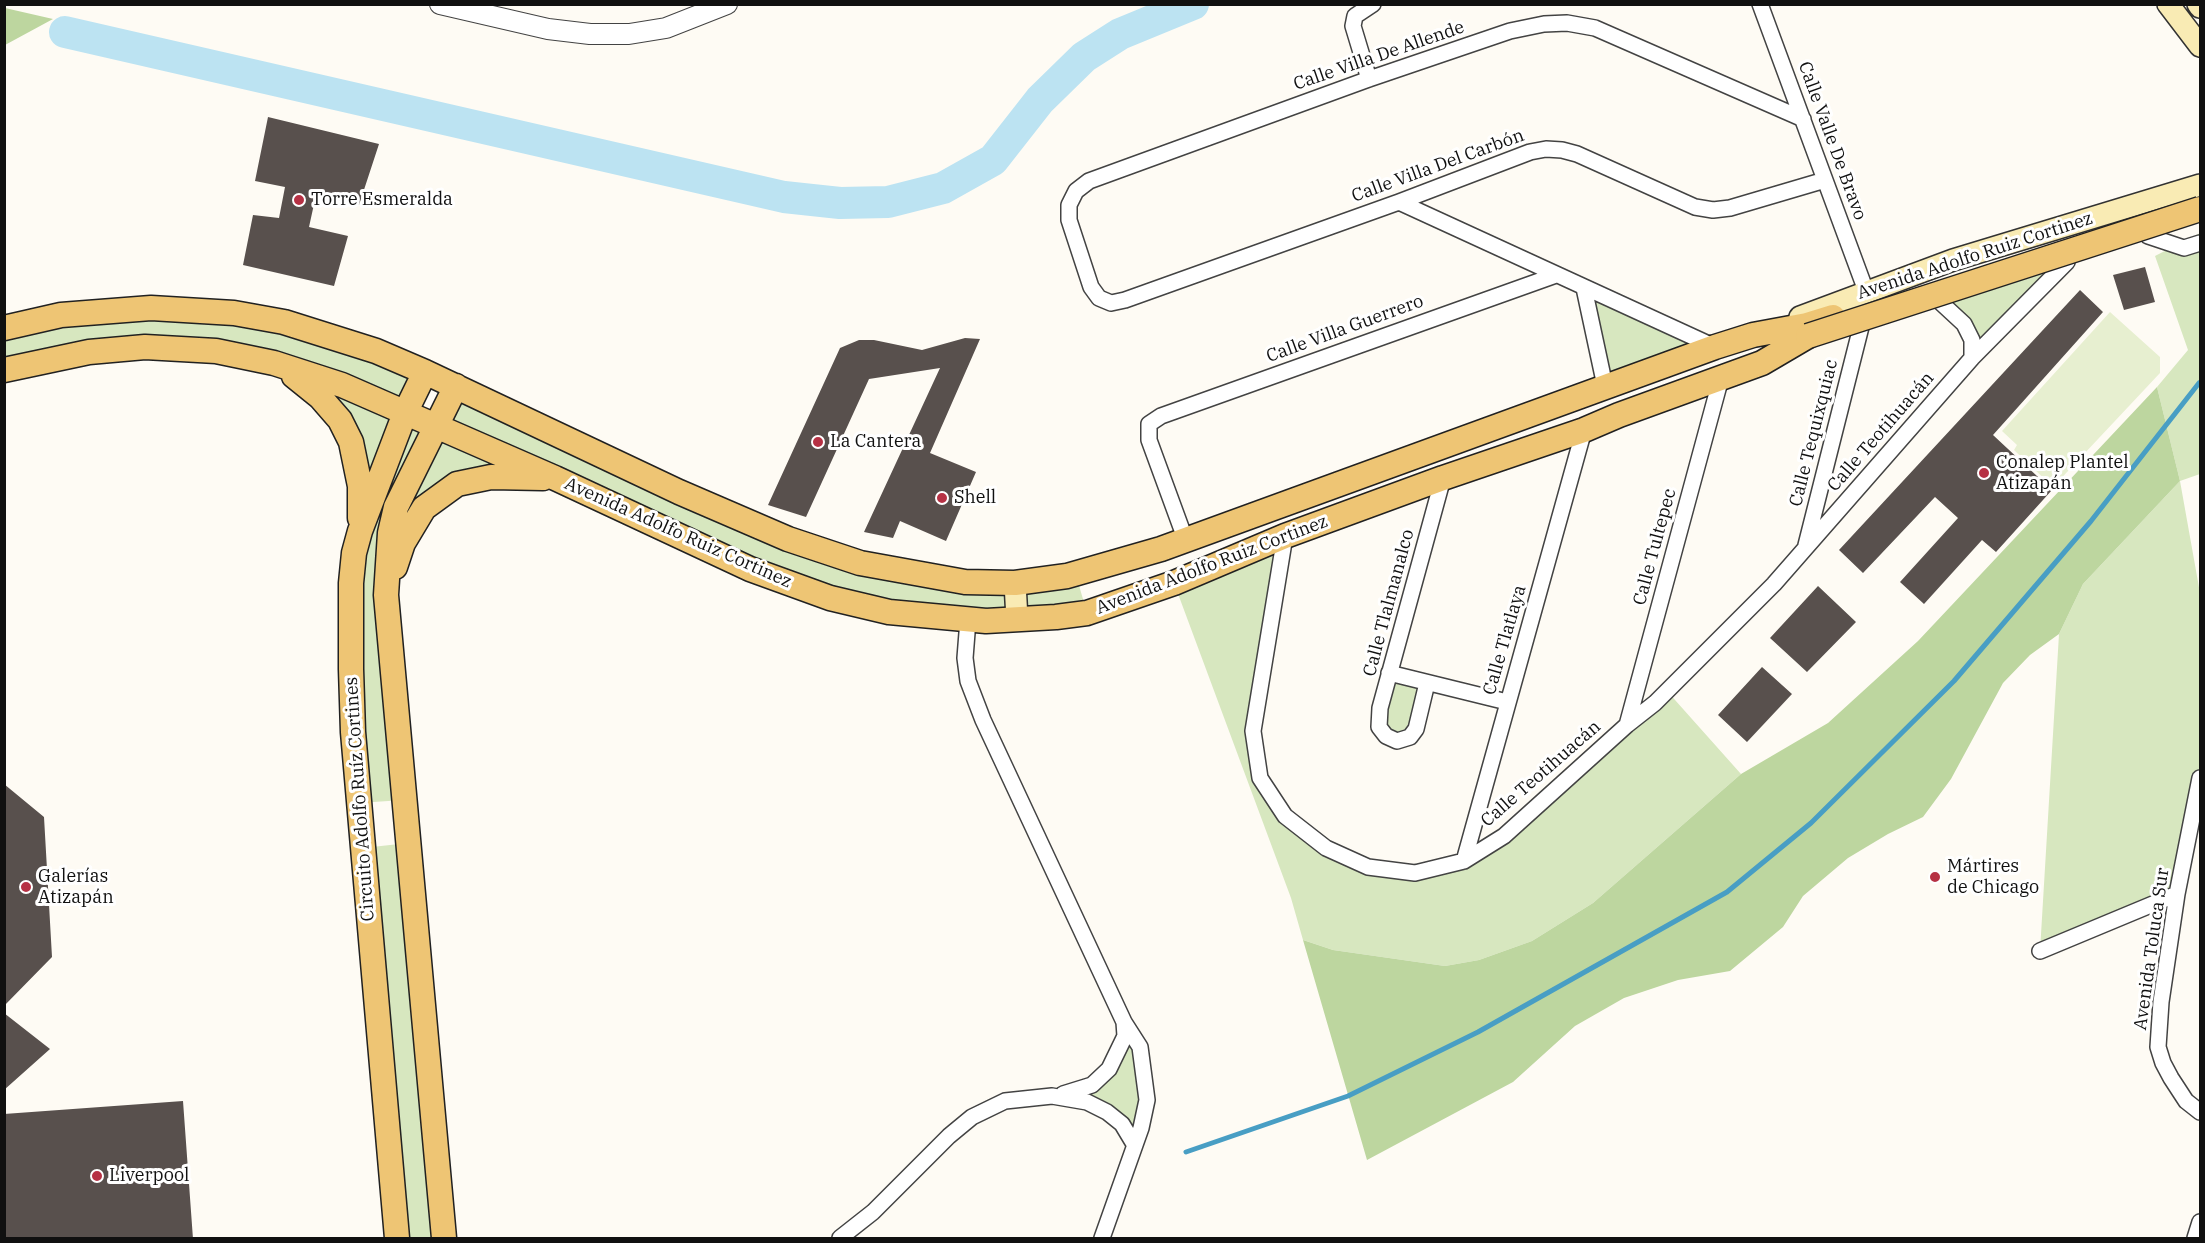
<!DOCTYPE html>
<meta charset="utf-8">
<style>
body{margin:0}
#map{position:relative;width:2205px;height:1243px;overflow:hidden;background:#fefbf4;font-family:"IBM Plex Serif",serif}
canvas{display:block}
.frame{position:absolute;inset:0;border:6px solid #101010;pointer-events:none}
</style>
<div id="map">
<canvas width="2205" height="1243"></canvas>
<div class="frame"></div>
</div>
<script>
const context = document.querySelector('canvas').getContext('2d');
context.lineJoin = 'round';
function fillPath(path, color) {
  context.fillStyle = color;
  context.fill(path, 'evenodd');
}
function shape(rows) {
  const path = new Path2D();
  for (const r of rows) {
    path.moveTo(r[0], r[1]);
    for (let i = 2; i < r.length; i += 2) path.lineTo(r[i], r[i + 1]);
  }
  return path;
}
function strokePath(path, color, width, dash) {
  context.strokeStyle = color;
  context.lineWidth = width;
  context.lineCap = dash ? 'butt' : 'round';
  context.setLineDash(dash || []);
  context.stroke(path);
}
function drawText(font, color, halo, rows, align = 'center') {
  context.font = font + ' "IBM Plex Serif",serif';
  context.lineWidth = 6;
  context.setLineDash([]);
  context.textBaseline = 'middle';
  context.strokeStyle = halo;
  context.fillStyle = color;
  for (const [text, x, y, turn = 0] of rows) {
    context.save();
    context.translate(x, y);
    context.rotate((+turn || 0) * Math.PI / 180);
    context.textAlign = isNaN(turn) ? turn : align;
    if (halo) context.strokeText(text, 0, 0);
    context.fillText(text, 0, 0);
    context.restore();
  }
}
const green = shape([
 [2200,233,2200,474,2180,481,2200,593,2200,778,2177,894,2040,951,2059,634,2083,584,2180,481,2157,387,2188,350,2155,256],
 [2067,262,1972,358,1972,340,1937,299],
 [1584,288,1715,347,1605,386],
 [234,313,425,372,405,413,436,426,456,386,679,492,906,572,1076,575,1087,613,889,612,550,478,491,477,424,509,386,595,403,800,359,803,351,442,302,381,216,351,5,370,5,328],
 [1285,536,1258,694,1260,778,1285,816,1326,848,1415,873,1464,861,1667,691,1741,774,1593,903,1532,941,1479,960,1445,966,1333,950,1303,940,1291,898,1174,583],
 [1389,673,1427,683,1416,729,1386,736],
 [408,843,444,1238,398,1238,363,848],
 [1125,1036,1140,1047,1147,1100,1134,1144,1087,1102,1081,1089,1092,1085]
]);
const forest = shape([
 [5,8,53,19,5,45],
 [2157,387,2180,481,2083,584,2059,634,2030,655,2003,683,1951,779,1923,817,1888,834,1848,858,1803,896,1783,927,1730,971,1678,980,1624,998,1575,1026,1513,1082,1367,1160,1303,940,1333,950,1445,966,1479,960,1532,941,1593,903,1741,774,1828,723,1918,641]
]);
const pitch = shape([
 [2110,312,2160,357,2160,373,2053,487,2014,450,2017,445,2002,431]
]);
const stream = shape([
 [1186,1152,1348,1096,1478,1032,1727,892,1811,823,1954,681,2091,521,2199,383]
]);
const river = shape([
 [65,32,784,197,840,203,888,202,943,188,993,160,1040,100,1084,57,1120,34,1193,4]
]);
const building = shape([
 [268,117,379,144,359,205,316,195,309,227,348,236,334,286,243,265,253,215,279,218,285,187,255,181],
 [2145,267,2155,302,2124,310,2113,275],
 [2080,290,2103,312,1993,435,2052,490,1996,552,1982,540,1924,604,1900,582,1958,518,1935,497,1863,573,1839,550],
 [965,338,980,339,930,453,976,472,946,541,900,521,893,538,864,532,940,368,869,379,806,517,768,505,840,348,859,340,874,340,922,350],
 [1818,586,1856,622,1807,672,1770,638],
 [1762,667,1792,694,1747,742,1718,715],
 [4,784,44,817,52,957,4,1006],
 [4,1013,50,1049,4,1090],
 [183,1101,193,1239,4,1239,4,1114]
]);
const minor = shape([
 [1760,4,1866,291],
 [1369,79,1353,26,1355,16,1373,4],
 [1803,119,1595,28,1567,23,1544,24,1510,31,1369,79,1089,181,1076,191,1069,205,1069,220,1091,287,1099,298,1111,303,1125,300,1399,202,1530,152,1546,149,1562,150,1577,154,1695,207,1713,210,1730,208,1825,180],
 [1399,202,1715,347],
 [2148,236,2184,248,2200,243],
 [1584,288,1605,386],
 [1937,299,1964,324,1972,340,1972,358],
 [1285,536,1253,731,1260,778,1285,816,1326,848,1368,867,1415,873,1464,861,1504,836,1627,725,1655,703,1774,584,1972,358,2067,262],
 [1186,541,1149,440,1149,424,1161,416,1556,275],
 [1806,545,1861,327],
 [968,620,965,658,968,681,983,720,1124,1022,1140,1047,1147,1100,1141,1128,1102,1238],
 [1389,673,1507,702],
 [1427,683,1416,729,1410,737,1397,741,1386,736,1379,727,1380,708,1443,478],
 [1627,725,1721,378],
 [2200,778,2177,894,2161,1002,2158,1047,2163,1063,2171,1078,2186,1101,2200,1112],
 [1464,861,1584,430],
 [2040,951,2177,894],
 [1063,1094,1092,1085,1109,1069,1125,1036,1124,1022],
 [840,1238,873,1212,949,1136,972,1117,1005,1101,1052,1096,1087,1102,1107,1112,1122,1124,1134,1144],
 [2195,1238,2200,1222]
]);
const tertiary = shape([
 [440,4,548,29,590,34,629,34,666,28,727,4]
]);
const secondary = shape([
 [2168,4,2200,46],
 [2198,4,2200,7],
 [1800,317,1953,260,2200,185],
 [1015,583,1017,619]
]);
const primary = shape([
 [4,328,61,315,151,308,234,313,284,322,376,351,425,372,679,492,788,539,860,563,965,582,1015,583,1067,576,1161,549,1715,347,1753,335,1807,325,1833,317],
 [4,370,89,352,145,347,216,351,274,363,342,385,555,478,750,569,830,598,889,612,986,621,1056,617,1087,613,1174,583,1285,536,1443,478,1584,430,1619,415,1762,363,1808,336],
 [294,376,320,397,340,420,351,442,360,486,360,518],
 [395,567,403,543,424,508,457,484,491,477,543,478],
 [397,1238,353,732,351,669,351,583,354,553,360,531,405,413,425,372],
 [444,1238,386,595,390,533,396,507,456,386]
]);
const primaryBridge = shape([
 [1808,336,2200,209]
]);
const markers = [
 [299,200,6,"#b63144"],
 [818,442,6,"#b63144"],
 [1984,473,6,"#b63144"],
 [942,498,6,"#b63144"],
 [1935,877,6,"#b63144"],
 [26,887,6,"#b63144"],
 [97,1176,6,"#b63144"]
];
const streetNames = [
 ["Calle Villa De Allende",1379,56,-19],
 ["Calle Valle De Bravo",1832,141,70],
 ["Calle Villa Del Carbón",1438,166,-20],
 ["Avenida Adolfo Ruiz Cortinez",1975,256,-18],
 ["Calle Villa Guerrero",1345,329,-20],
 ["Calle Teotihuacán",1881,432,-49],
 ["Calle Tequixquiac",1814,433,-76],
 ["Avenida Adolfo Ruiz Cortinez",678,533,24],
 ["Calle Tultepec",1655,547,-75],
 ["Avenida Adolfo Ruiz Cortinez",1212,565,-21],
 ["Calle Tlalmanalco",1389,603,-75],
 ["Calle Tlatlaya",1505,640,-74],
 ["Calle Teotihuacán",1541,774,-41],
 ["Circuito Adolfo Ruíz Cortines",360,799,-94],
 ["Avenida Toluca Sur",2152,949,-82]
];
const poiNames = [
 ["Torre Esmeralda",311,200],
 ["La Cantera",830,442],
 ["Conalep Plantel",1996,463],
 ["Atizapán",1996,484],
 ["Shell",954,498],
 ["Mártires",1947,867],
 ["de Chicago",1947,888],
 ["Galerías",38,877],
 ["Atizapán",38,898],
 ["Liverpool",109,1176]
];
fillPath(green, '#d7e7bf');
fillPath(forest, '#bdd69f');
fillPath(pitch, '#e7efd0');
strokePath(stream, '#489ec4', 5);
strokePath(river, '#bce3f2', 32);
fillPath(building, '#58504d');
strokePath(minor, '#434343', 18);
strokePath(tertiary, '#434343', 22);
strokePath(secondary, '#323232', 24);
strokePath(primary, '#212121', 27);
strokePath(minor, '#fff', 15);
strokePath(tertiary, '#fff', 20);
strokePath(secondary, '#f9ebb4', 21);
strokePath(primary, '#eec574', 24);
strokePath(primaryBridge, '#212121', 27, []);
strokePath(primaryBridge, '#eec574', 24);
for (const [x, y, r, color] of markers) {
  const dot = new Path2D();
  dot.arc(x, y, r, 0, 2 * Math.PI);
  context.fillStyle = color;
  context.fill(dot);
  strokePath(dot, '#fff', 2);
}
drawText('18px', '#101010', '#fff', streetNames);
drawText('18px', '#101010', '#fff', poiNames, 'left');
</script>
